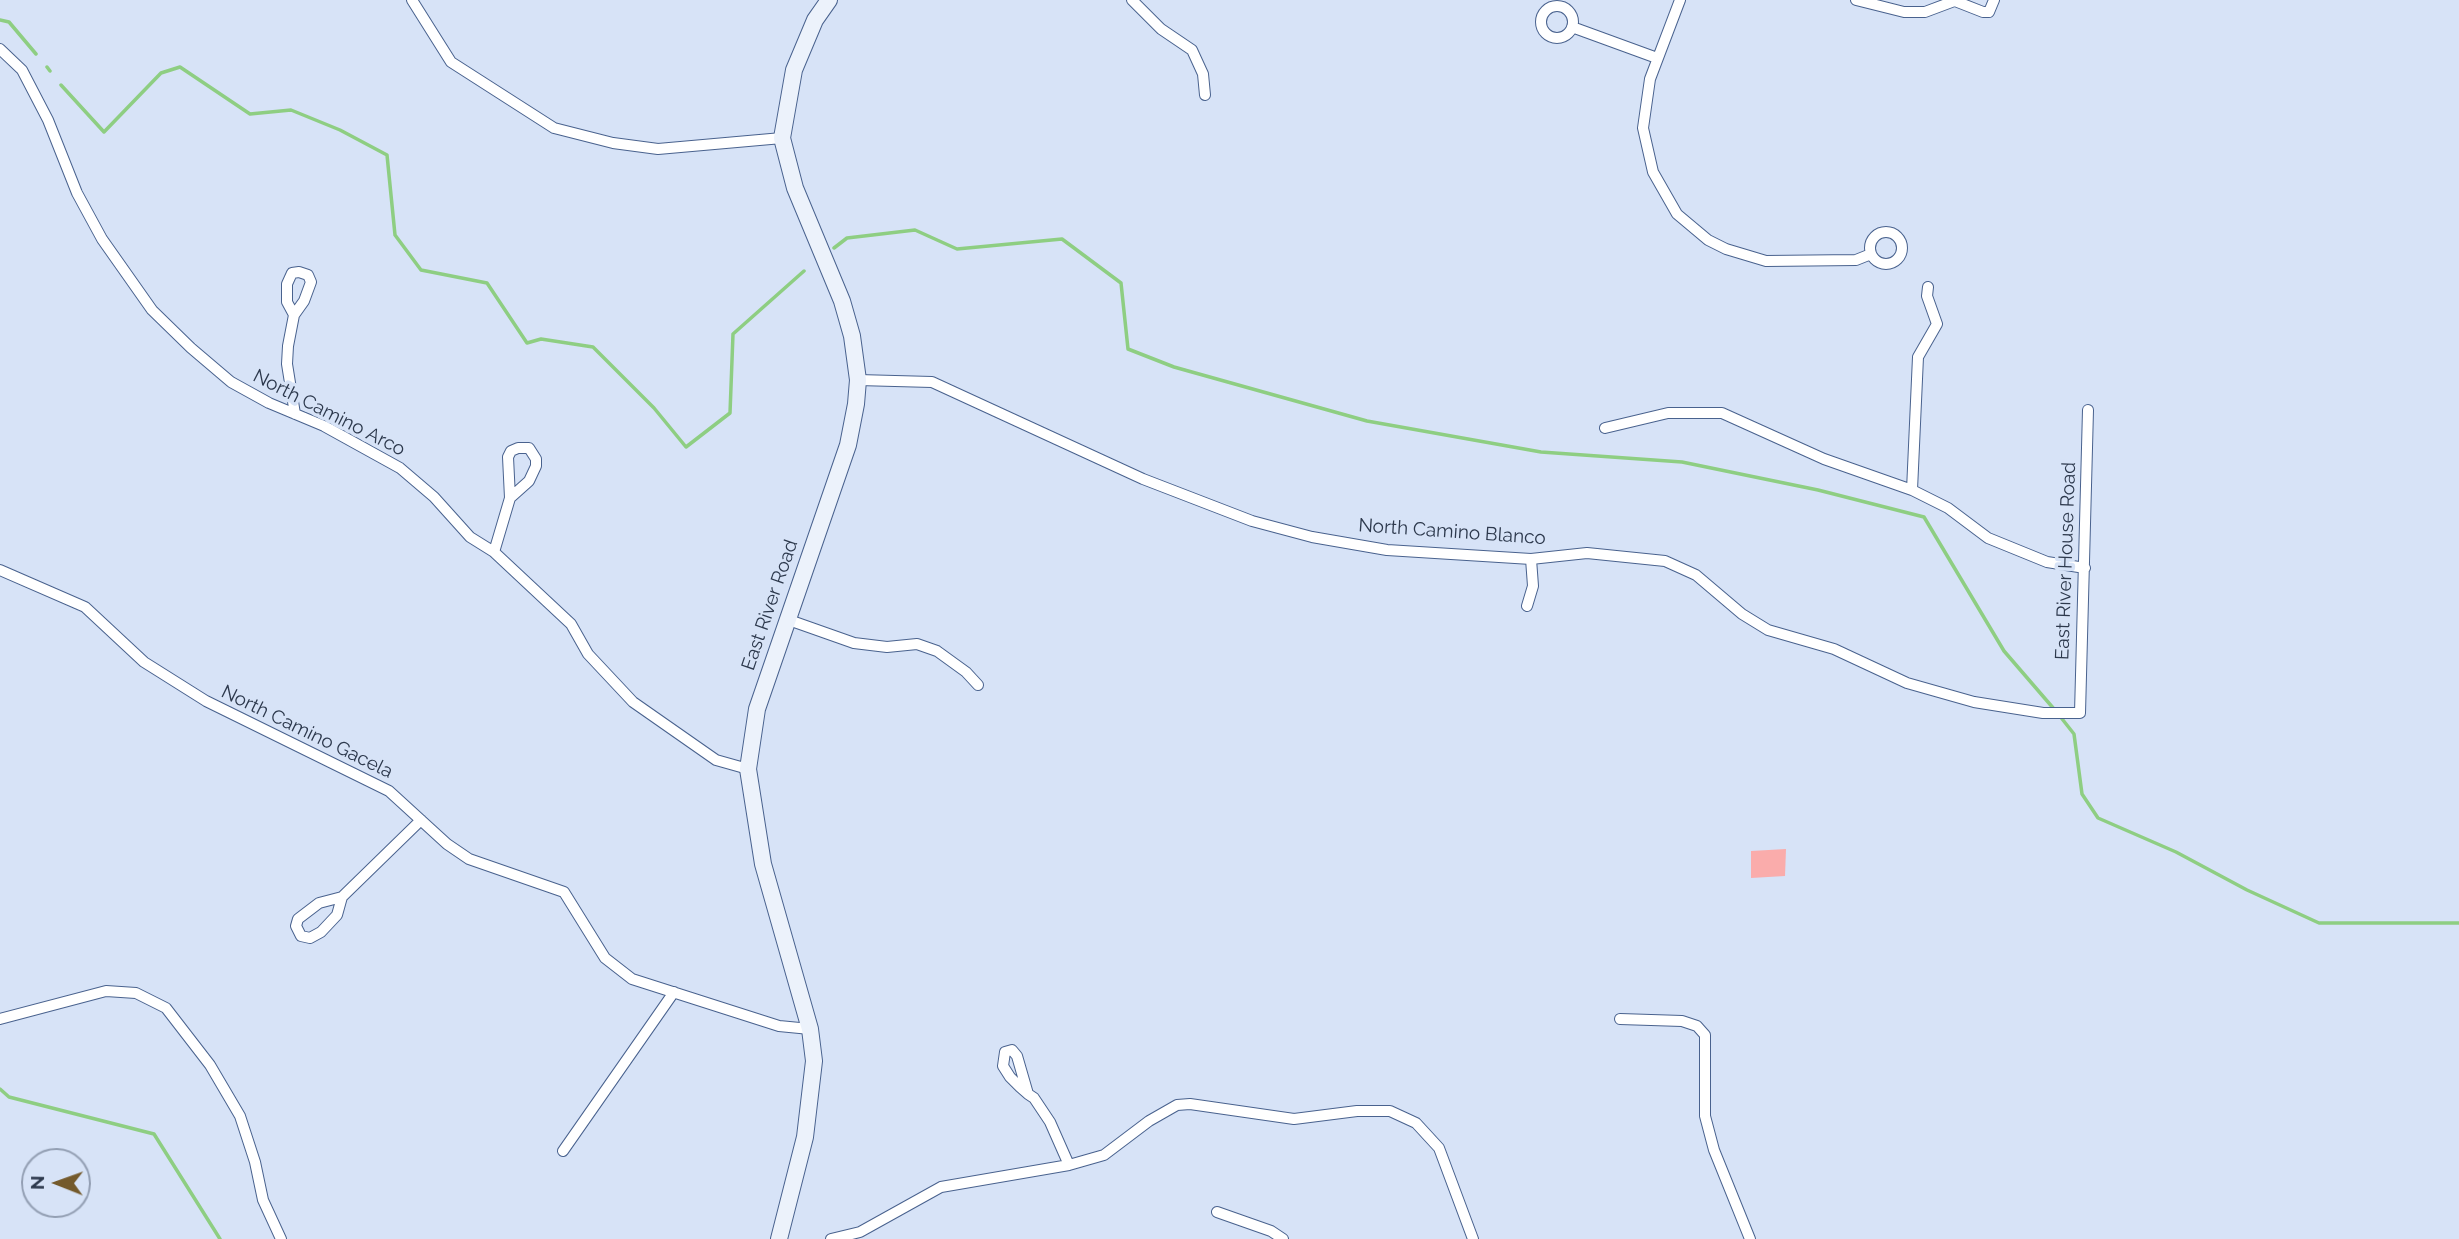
<!DOCTYPE html>
<style>
body{margin:0}
#map{position:relative;width:2459px;height:1239px;overflow:hidden;background:#d7e3f7;font-family:Raleway,sans-serif}
canvas{display:block}
.north{position:absolute;left:21px;top:1148px;width:70px;height:70px;box-sizing:border-box;background:#d7e3f7;border:2px solid #939fb3;border-radius:50%;rotate:271deg;font-size:19px;font-weight:700;line-height:28px;text-align:center;color:#2d394d}
.north::after{content:'';display:block;margin:auto;width:24px;height:32px;background:#745a2c;clip-path:polygon(50% 0,100% 100%,50% 72%,0 100%)}
</style>
<div id="map">
<canvas width="2459" height="1239"></canvas>
<div class="north">N</div>
</div>
<script>
const context = document.querySelector('canvas').getContext('2d');
context.lineJoin = 'round';
function fillPath(path, color) {
  context.fillStyle = color;
  context.fill(path, 'evenodd');
}
function shape(rows) {
  const path = new Path2D();
  for (const r of rows) {
    if (r.length === 3) {
      path.moveTo(r[0] + r[2], r[1]);
      path.arc(r[0], r[1], r[2], 0, 2 * Math.PI);
      continue;
    }
    path.moveTo(r[0], r[1]);
    for (let i = 2; i < r.length; i += 2) path.lineTo(r[i], r[i + 1]);
  }
  return path;
}
function strokePath(path, color, width, dash) {
  context.strokeStyle = color;
  context.lineWidth = width;
  context.lineCap = dash ? 'butt' : 'round';
  context.setLineDash(dash || []);
  context.stroke(path);
}
function drawText(font, color, halo, rows, align = 'center') {
  context.font = font + ' Raleway,sans-serif';
  context.lineWidth = 7;
  context.setLineDash([]);
  context.textBaseline = 'middle';
  context.strokeStyle = halo;
  context.fillStyle = color;
  for (const [text, x, y, turn = 0] of rows) {
    context.save();
    context.translate(x, y);
    context.rotate((+turn || 0) * Math.PI / 180);
    context.textAlign = isNaN(turn) ? turn : align;
    if (halo) context.strokeText(text, 0, 0);
    context.fillText(text, 0, 0);
    context.restore();
  }
}
const green = shape([
 [1786,849,1785,876,1751,878,1751,851]
]);
const stream = shape([
 [0,20,9,22,36,54],
 [47,67,50,71],
 [61,85,104,132,161,73,180,67,250,114,291,110,340,130,387,155,395,235,421,270,487,283,527,343,541,339,593,347,654,408,686,447,730,413,733,334,804,271],
 [834,248,847,238,915,230,957,249,1062,239,1121,283,1128,349,1174,367,1367,421,1541,452,1682,462,1818,490,1924,517,2004,651,2054,709],
 [2059,715,2074,734,2082,794,2098,818,2176,852,2247,890,2319,923,2459,923],
 [0,1089,9,1097,154,1134,220,1239]
]);
const street = shape([
 [412,0,451,62,554,128,613,143,658,149,782,138],
 [1132,0,1161,29,1192,50,1203,74,1205,95],
 [1680,0,1650,79,1643,128,1653,172,1677,214,1708,240,1726,249,1766,261,1856,260,1871,254],
 [1856,0,1904,12,1925,12,1957,0],
 [1955,1,1983,12,1989,12,1994,0],
 [1557,22,16],
 [1572,27,1657,58],
 [0,49,22,70,48,120,77,193,102,239,152,310,191,348,231,382,269,403,324,426,400,468,434,497,470,537,494,552,571,624,588,654,633,702,716,760,748,769],
 [1886,248,16],
 [294,315,287,302,287,284,292,273,299,272,308,275,311,282,304,301,294,315,288,346,287,364,295,414],
 [858,380,932,382,1143,479,1252,521,1312,537,1387,550,1531,559,1587,553,1665,561,1696,575,1742,614,1768,630,1834,649,1907,683,1974,702,2043,713,2080,713,2088,410],
 [1605,428,1668,413,1722,413,1824,459,1912,490,1948,508,1988,538,2047,562,2085,568],
 [1912,490,1918,357,1937,324,1927,296,1928,287],
 [494,552,510,498,508,457,511,451,518,448,529,448,536,459,536,466,529,481,510,498],
 [0,570,85,607,144,662,206,701,389,791,447,844,469,859,564,892,605,958,632,979,779,1026,810,1029],
 [1527,606,1533,586,1531,559],
 [786,619,854,643,887,647,917,644,937,651,966,672,978,685],
 [342,897,337,915,321,932,310,938,301,936,296,926,298,919,319,903,342,897,421,820],
 [0,1019,106,991,136,993,166,1008,210,1065,240,1116,255,1162,263,1200,281,1239],
 [1620,1019,1682,1021,1697,1026,1705,1035,1705,1116,1714,1150,1750,1239],
 [1028,1094,1017,1056,1012,1050,1005,1052,1003,1066,1010,1077,1020,1087,1028,1094,1034,1098,1050,1122,1069,1165],
 [563,1151,674,992],
 [1217,1212,1271,1231,1283,1239],
 [831,1239,860,1232,941,1187,1069,1165,1104,1155,1149,1121,1177,1105,1190,1104,1294,1119,1357,1111,1390,1111,1416,1123,1439,1148,1473,1239]
]);
const secondary = shape([
 [779,1239,805,1137,814,1061,810,1029,763,864,748,769,757,709,848,445,856,404,858,380,852,336,842,301,795,188,782,138,794,70,815,20,829,0]
]);
const streetNames = [
 ["North Camino Arco",329,413,27],
 ["North Camino Blanco",1452,532,4],
 ["East River House Road",2066,561,-88],
 ["East River Road",770,605,-71],
 ["North Camino Gacela",307,732,26]
];
fillPath(green, '#faacab');
strokePath(stream, '#8ece82', 3.5);
strokePath(street, '#49628e', 12);
strokePath(secondary, '#49628e', 18);
strokePath(street, '#fff', 10);
strokePath(secondary, '#ecf2fb', 16);
drawText('19px', '#2d394d', '#d7e3f7', streetNames);
</script>
